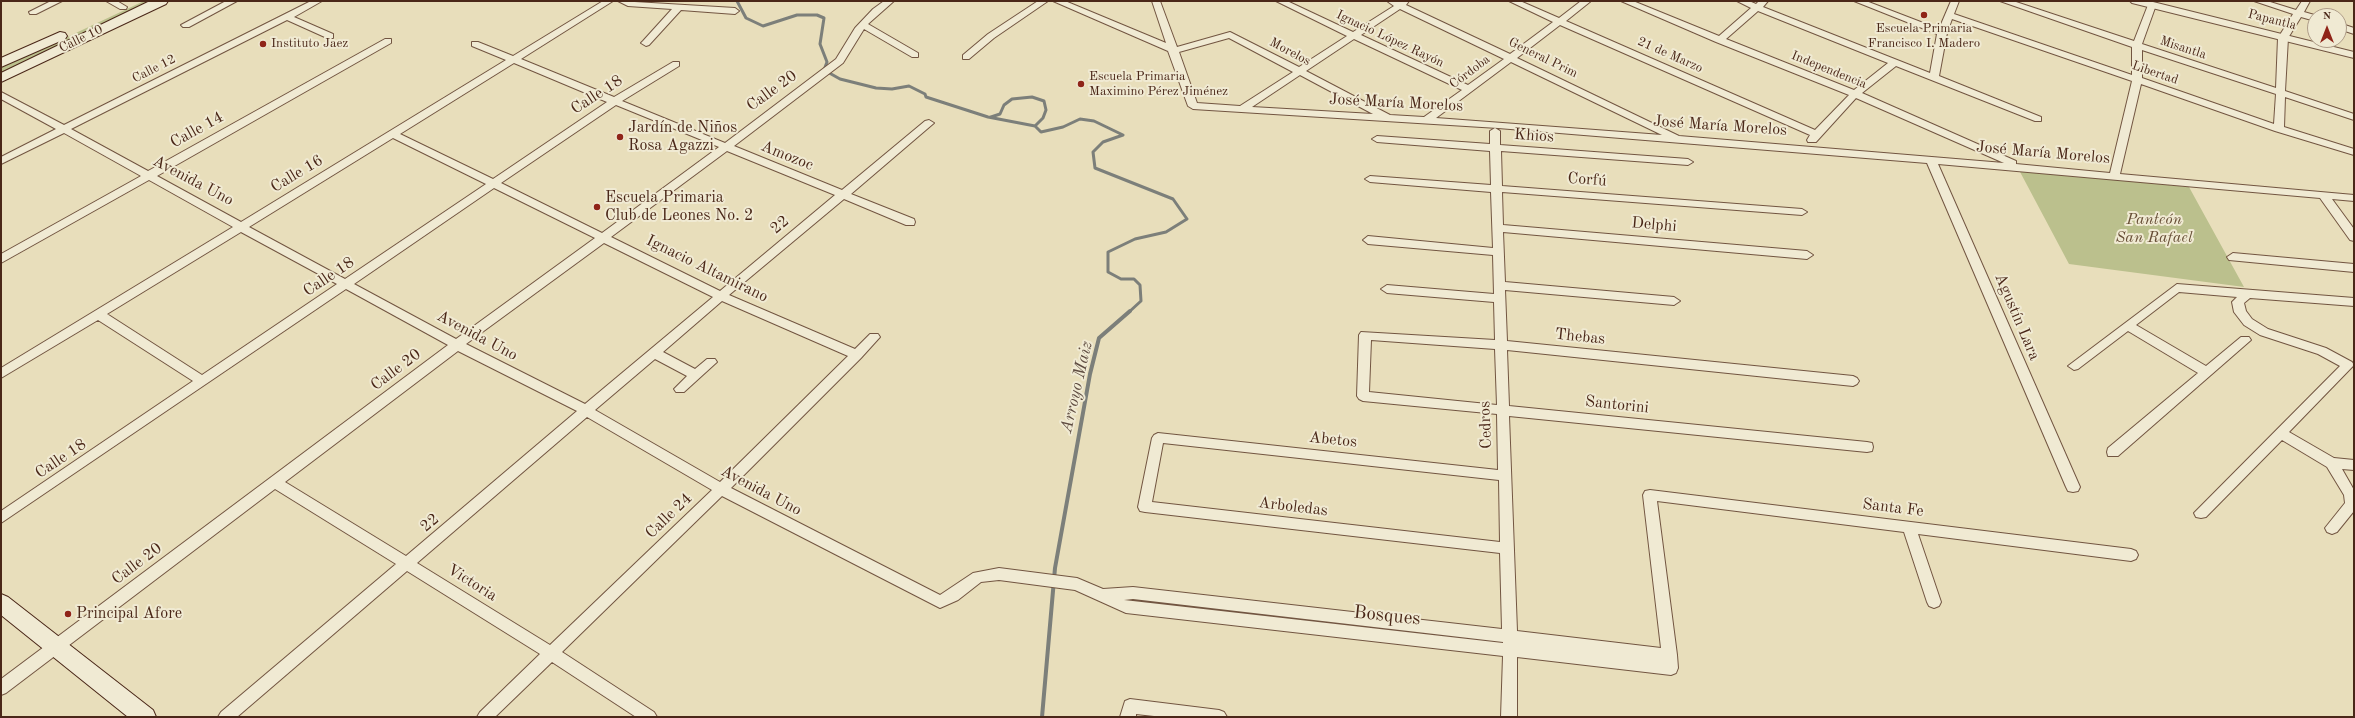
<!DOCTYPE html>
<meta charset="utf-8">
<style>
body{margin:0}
#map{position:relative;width:2355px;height:718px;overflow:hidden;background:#e8debb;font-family:"Old Standard TT",serif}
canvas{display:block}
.frame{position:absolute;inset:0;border:2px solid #4a2718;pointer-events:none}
.north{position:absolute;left:2307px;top:8px;width:40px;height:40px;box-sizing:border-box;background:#f0ead3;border:1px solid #ae9c88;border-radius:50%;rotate:0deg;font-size:11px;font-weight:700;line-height:16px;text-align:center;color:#4a2718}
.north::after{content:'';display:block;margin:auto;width:14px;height:18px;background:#8f2418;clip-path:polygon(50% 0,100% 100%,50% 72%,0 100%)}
</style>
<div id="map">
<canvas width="2355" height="718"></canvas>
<div class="frame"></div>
<div class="north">N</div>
</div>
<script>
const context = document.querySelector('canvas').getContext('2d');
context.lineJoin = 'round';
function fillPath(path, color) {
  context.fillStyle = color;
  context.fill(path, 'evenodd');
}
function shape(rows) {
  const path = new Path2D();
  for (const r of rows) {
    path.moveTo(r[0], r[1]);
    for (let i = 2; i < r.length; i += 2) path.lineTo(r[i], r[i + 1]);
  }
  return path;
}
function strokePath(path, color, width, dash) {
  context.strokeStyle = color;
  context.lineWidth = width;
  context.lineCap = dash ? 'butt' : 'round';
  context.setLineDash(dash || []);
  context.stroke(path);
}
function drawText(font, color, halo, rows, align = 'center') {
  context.font = font + ' "Old Standard TT",serif';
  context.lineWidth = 4;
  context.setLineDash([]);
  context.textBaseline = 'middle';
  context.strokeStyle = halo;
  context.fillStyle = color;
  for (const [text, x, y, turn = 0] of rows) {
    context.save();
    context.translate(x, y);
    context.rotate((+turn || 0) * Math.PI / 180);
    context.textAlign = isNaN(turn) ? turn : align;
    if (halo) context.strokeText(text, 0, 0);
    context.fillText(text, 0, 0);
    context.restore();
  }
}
const green = shape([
 [144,1,157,1,1,75,1,68],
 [2019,170,2189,187,2244,287,2069,264]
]);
const streamFar1 = shape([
 [737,1,746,18,763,26,797,15,817,15,824,18,820,44,827,62,824,70,840,79,876,88,892,89,909,86,925,94,926,97,988,117,1035,126,1041,132,1063,127,1080,119,1094,121,1123,135,1103,142,1093,152,1095,168,1173,199,1187,219,1166,232,1135,239,1108,252,1108,272,1121,279,1134,279,1140,285,1141,301,1129,312],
 [991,117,1000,114,1004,105,1012,99,1032,97,1044,101,1046,110,1043,118,1035,126]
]);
const stream = shape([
 [1042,717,1055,568,1090,374,1099,338,1130,311]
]);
const minor = shape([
 [51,1,62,1,36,14,30,14,29,12,51,1],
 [106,1,117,1,127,7,126,9,120,9,106,1],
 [226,1,237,1,189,27,183,27,181,25,226,1],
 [311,1,322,1,294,17,333,34,333,38,327,38,287,20,71,129,148,171,385,39,391,39,391,43,157,176,241,222,506,60,472,46,472,42,478,42,513,56,603,1,613,1,521,59,614,97,673,62,679,62,679,66,622,101,725,143,836,59,855,28,873,9,884,1,894,1,868,24,918,53,918,57,912,57,864,29,843,63,734,146,842,190,925,121,929,120,934,123,851,194,914,219,915,222,914,225,906,225,844,199,729,295,855,349,870,334,878,334,880,337,861,358,731,488,940,595,973,573,999,568,1077,578,1103,589,1133,587,1502,629,1500,553,1145,512,1140,511,1138,507,1152,438,1154,435,1158,433,1498,470,1497,414,1363,401,1359,399,1357,396,1359,335,1361,332,1495,340,1494,302,1387,293,1381,289,1387,285,1494,294,1493,255,1368,244,1363,240,1368,236,1493,248,1491,192,1370,182,1365,179,1370,176,1491,185,1490,151,1377,142,1372,139,1377,136,1490,144,1490,131,1495,128,1500,131,1500,145,1688,159,1693,162,1688,165,1501,151,1502,186,1802,209,1807,212,1802,215,1502,192,1503,225,1807,251,1813,255,1807,259,1503,232,1505,282,1674,297,1680,301,1674,305,1505,290,1507,341,1853,376,1857,378,1859,381,1857,384,1853,386,1507,350,1509,406,1867,442,1872,443,1873,447,1872,451,1867,452,1509,416,1517,631,1661,648,1643,495,1645,491,1650,490,2131,549,2136,551,2138,555,2136,559,2131,561,1918,534,1941,602,1939,606,1934,608,1929,606,1927,602,1904,532,1657,501,1677,655,1678,668,1676,673,1671,675,1517,657,1517,717,1501,717,1503,656,1126,613,1075,590,999,580,981,582,958,600,940,608,722,496,562,652,654,712,657,717,636,717,552,662,495,717,477,717,480,712,540,654,407,571,237,717,218,717,221,712,396,564,275,489,6,693,1,695,1,679,448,345,346,289,1,523,1,511,193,381,98,320,1,378,1,368,233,227,149,180,1,263,1,254,141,176,64,133,1,164,1,157,56,129,1,99,1,92,64,125,311,1],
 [514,63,607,102,493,179,400,134,514,63],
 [616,105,719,147,602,233,501,183,616,105],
 [393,138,486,184,345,279,249,227,393,138],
 [727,151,835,195,720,291,611,237,727,151],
 [494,188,595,238,456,339,354,284,494,188],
 [241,232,337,284,202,375,107,314,241,232],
 [604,243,713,297,585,404,466,344,604,243],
 [722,301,848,356,720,482,595,410,655,359,687,376,674,389,676,392,684,392,717,362,715,359,707,359,695,369,663,352,722,301],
 [1371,340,1495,349,1497,405,1369,392,1371,340],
 [458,351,577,411,406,556,285,482,458,351],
 [587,417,712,490,550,645,417,563,587,417],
 [1163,443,1499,480,1500,542,1152,502,1163,443],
 [1133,599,1503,642,1503,643,1124,600,1133,599],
 [618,1,735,8,739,11,735,14,681,10,649,45,646,46,641,43,643,41,672,9,628,6,618,1],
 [1038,1,1048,1,994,38,969,59,963,59,963,55,988,34,1038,1],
 [1053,1,1065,1,1166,43,1152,1,1160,1,1177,47,1230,32,1299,67,1347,36,1276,1,1287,1,1353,32,1394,6,1387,1,1409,1,1406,5,1510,54,1553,22,1509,1,1520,1,1559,18,1581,1,1591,1,1566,21,1815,130,1849,95,1716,42,1621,1,1633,1,1719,36,1751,8,1737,1,1749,1,1756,4,1759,1,1768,1,1763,7,1930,73,1937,34,1854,1,1866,1,1939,29,1951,1,1959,1,1954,14,2132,75,2132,47,2000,1,2013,1,2134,41,2148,5,2152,2,2156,5,2142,44,2276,88,2278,38,2293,14,2254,1,2267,1,2296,10,2302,1,2310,1,2304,12,2318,16,2315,16,2315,21,2301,17,2288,38,2285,91,2354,114,2354,120,2285,97,2284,127,2354,149,2354,155,2275,131,2141,84,2120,174,2354,195,2354,201,2332,199,2354,229,2354,241,2350,240,2320,198,1938,164,2080,487,2078,491,2073,492,2068,491,2066,487,1927,163,1498,128,1193,109,1188,106,1168,51,1053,1],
 [1400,9,1504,59,1468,85,1361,35,1400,9],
 [1758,11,1888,63,1854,90,1726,39,1758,11],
 [1952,19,2132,81,2110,173,2016,164,2016,161,1862,93,1896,66,2035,121,2041,121,2041,117,1939,76,1947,33,1952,19],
 [1560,25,1810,135,1807,140,1808,142,1816,142,1856,98,2004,163,1679,136,1517,58,1560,25],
 [1229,38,1293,72,1240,106,1197,103,1179,52,1229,38],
 [1354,39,1462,90,1424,117,1390,115,1306,71,1354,39],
 [2142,50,2276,94,2274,124,2142,78,2142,50],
 [1511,62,1662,135,1436,118,1511,62],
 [1300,75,1373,114,1252,107,1300,75],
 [2339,23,2354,28,2354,34,2339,29,2339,23],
 [2233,253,2354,264,2354,272,2229,260,2227,257,2233,253],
 [2177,284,2354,298,2354,306,2250,298,2244,303,2246,311,2252,319,2268,329,2326,348,2352,362,2354,365,2289,432,2334,458,2354,460,2354,470,2342,469,2354,490,2354,511,2337,532,2332,534,2327,532,2325,528,2345,503,2344,495,2327,467,2282,440,2206,517,2201,518,2196,517,2194,513,2340,366,2318,354,2260,335,2244,325,2234,312,2232,302,2237,297,2179,292,2136,325,2206,366,2241,337,2249,337,2251,340,2118,456,2108,456,2107,452,2108,448,2198,373,2128,331,2078,369,2074,370,2068,366,2177,284],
 [1130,699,1219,710,1224,712,1227,717,1163,717,1136,714,1136,717,1120,717,1125,701,1130,699]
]);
const tertiary = shape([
 [2130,1,2149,1,2354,52,2354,58,2132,3,2130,1]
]);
const secondary = shape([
 [150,1,168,1,166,4,1,82,1,73,150,1],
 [60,32,65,33,67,36,65,39,1,67,1,58,60,32],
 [1,594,8,597,153,710,156,717,128,717,1,615,1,594]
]);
const markers = [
 [1924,15,4,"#8f2418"],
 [263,44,4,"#8f2418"],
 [1081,84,4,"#8f2418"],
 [620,137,4,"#8f2418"],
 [597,207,4,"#8f2418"],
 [68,614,4,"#8f2418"]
];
const farStreetnames = [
 ["Papantla",2272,20,14],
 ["Calle 10",81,39,-26],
 ["Ignacio López Rayón",1390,39,25],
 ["Misantla",2183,48,18],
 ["Morelos",1290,52,28],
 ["21 de Marzo",1670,55,24],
 ["General Prim",1543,58,26],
 ["Calle 12",154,69,-27],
 ["Independencia",1829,70,22],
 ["Córdoba",1470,72,-37],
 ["Libertad",2155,73,19]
];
const farPoinames = [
 ["Escuela Primaria",1924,29,"center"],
 ["Francisco I. Madero",1924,44,"center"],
 ["Instituto Jaez",271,44],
 ["Escuela Primaria",1089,77],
 ["Maximino Pérez Jiménez",1089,92]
];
const streetNames = [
 ["Calle 20",772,91,-36],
 ["Calle 18",597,95,-33],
 ["José María Morelos",1396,103,3],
 ["José María Morelos",1720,126,4],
 ["Calle 14",197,130,-29],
 ["Khios",1534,136,4],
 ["José María Morelos",2043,153,5],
 ["Amozoc",787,156,22],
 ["Calle 16",297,174,-31],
 ["Corfú",1587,180,4],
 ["Avenida Uno",193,181,28],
 ["22",780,225,-40],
 ["Delphi",1654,225,5],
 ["Ignacio Altamirano",707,269,26],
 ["Calle 18",329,277,-34],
 ["Agustín Lara",2017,317,67],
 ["Avenida Uno",477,336,28],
 ["Thebas",1580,337,6],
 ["Calle 20",396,370,-37],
 ["Santorini",1617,405,6],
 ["Cedros",1486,425,-92],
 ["Abetos",1333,440,6],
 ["Calle 18",61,459,-34],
 ["Avenida Uno",761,491,28],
 ["Arboledas",1293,507,7],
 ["Santa Fe",1893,508,7],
 ["Calle 24",669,516,-44],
 ["22",430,523,-40],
 ["Calle 20",137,564,-37],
 ["Victoria",472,583,32]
];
const poiNames = [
 ["Jardín de Niños",628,128],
 ["Rosa Agazzi",628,146],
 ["Escuela Primaria",605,198],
 ["Club de Leones No. 2",605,216],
 ["Principal Afore",76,614]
];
const parkNames = [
 ["Panteón",2154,220],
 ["San Rafael",2154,238]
];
const waterNames = [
 ["Arroyo Maiz",1077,387,-77]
];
const nearStreetnames = [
 ["Bosques",1387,616,6]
];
fillPath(green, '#bbc08d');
strokePath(streamFar1, '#7c7f7a', 3);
strokePath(stream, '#7c7f7a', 4);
strokePath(minor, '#725541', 2);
strokePath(tertiary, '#725541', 2);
strokePath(secondary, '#4a2718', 2);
fillPath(minor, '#f0ead3');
fillPath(tertiary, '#f0ead3');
fillPath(secondary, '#f0ead3');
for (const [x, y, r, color] of markers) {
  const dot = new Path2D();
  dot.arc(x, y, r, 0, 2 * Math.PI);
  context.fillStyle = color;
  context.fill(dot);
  strokePath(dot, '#f0ead3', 1.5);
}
drawText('13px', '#4a2718', '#f0ead3', farStreetnames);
drawText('13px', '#4a2718', '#f0ead3', farPoinames, 'left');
drawText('16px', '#4a2718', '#f0ead3', streetNames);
drawText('16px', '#4a2718', '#f0ead3', poiNames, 'left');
drawText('italic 16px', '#664d35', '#f0ead3', parkNames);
drawText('italic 17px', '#5f4c41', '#f0ead3', waterNames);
drawText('19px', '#4a2718', '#f0ead3', nearStreetnames);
</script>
